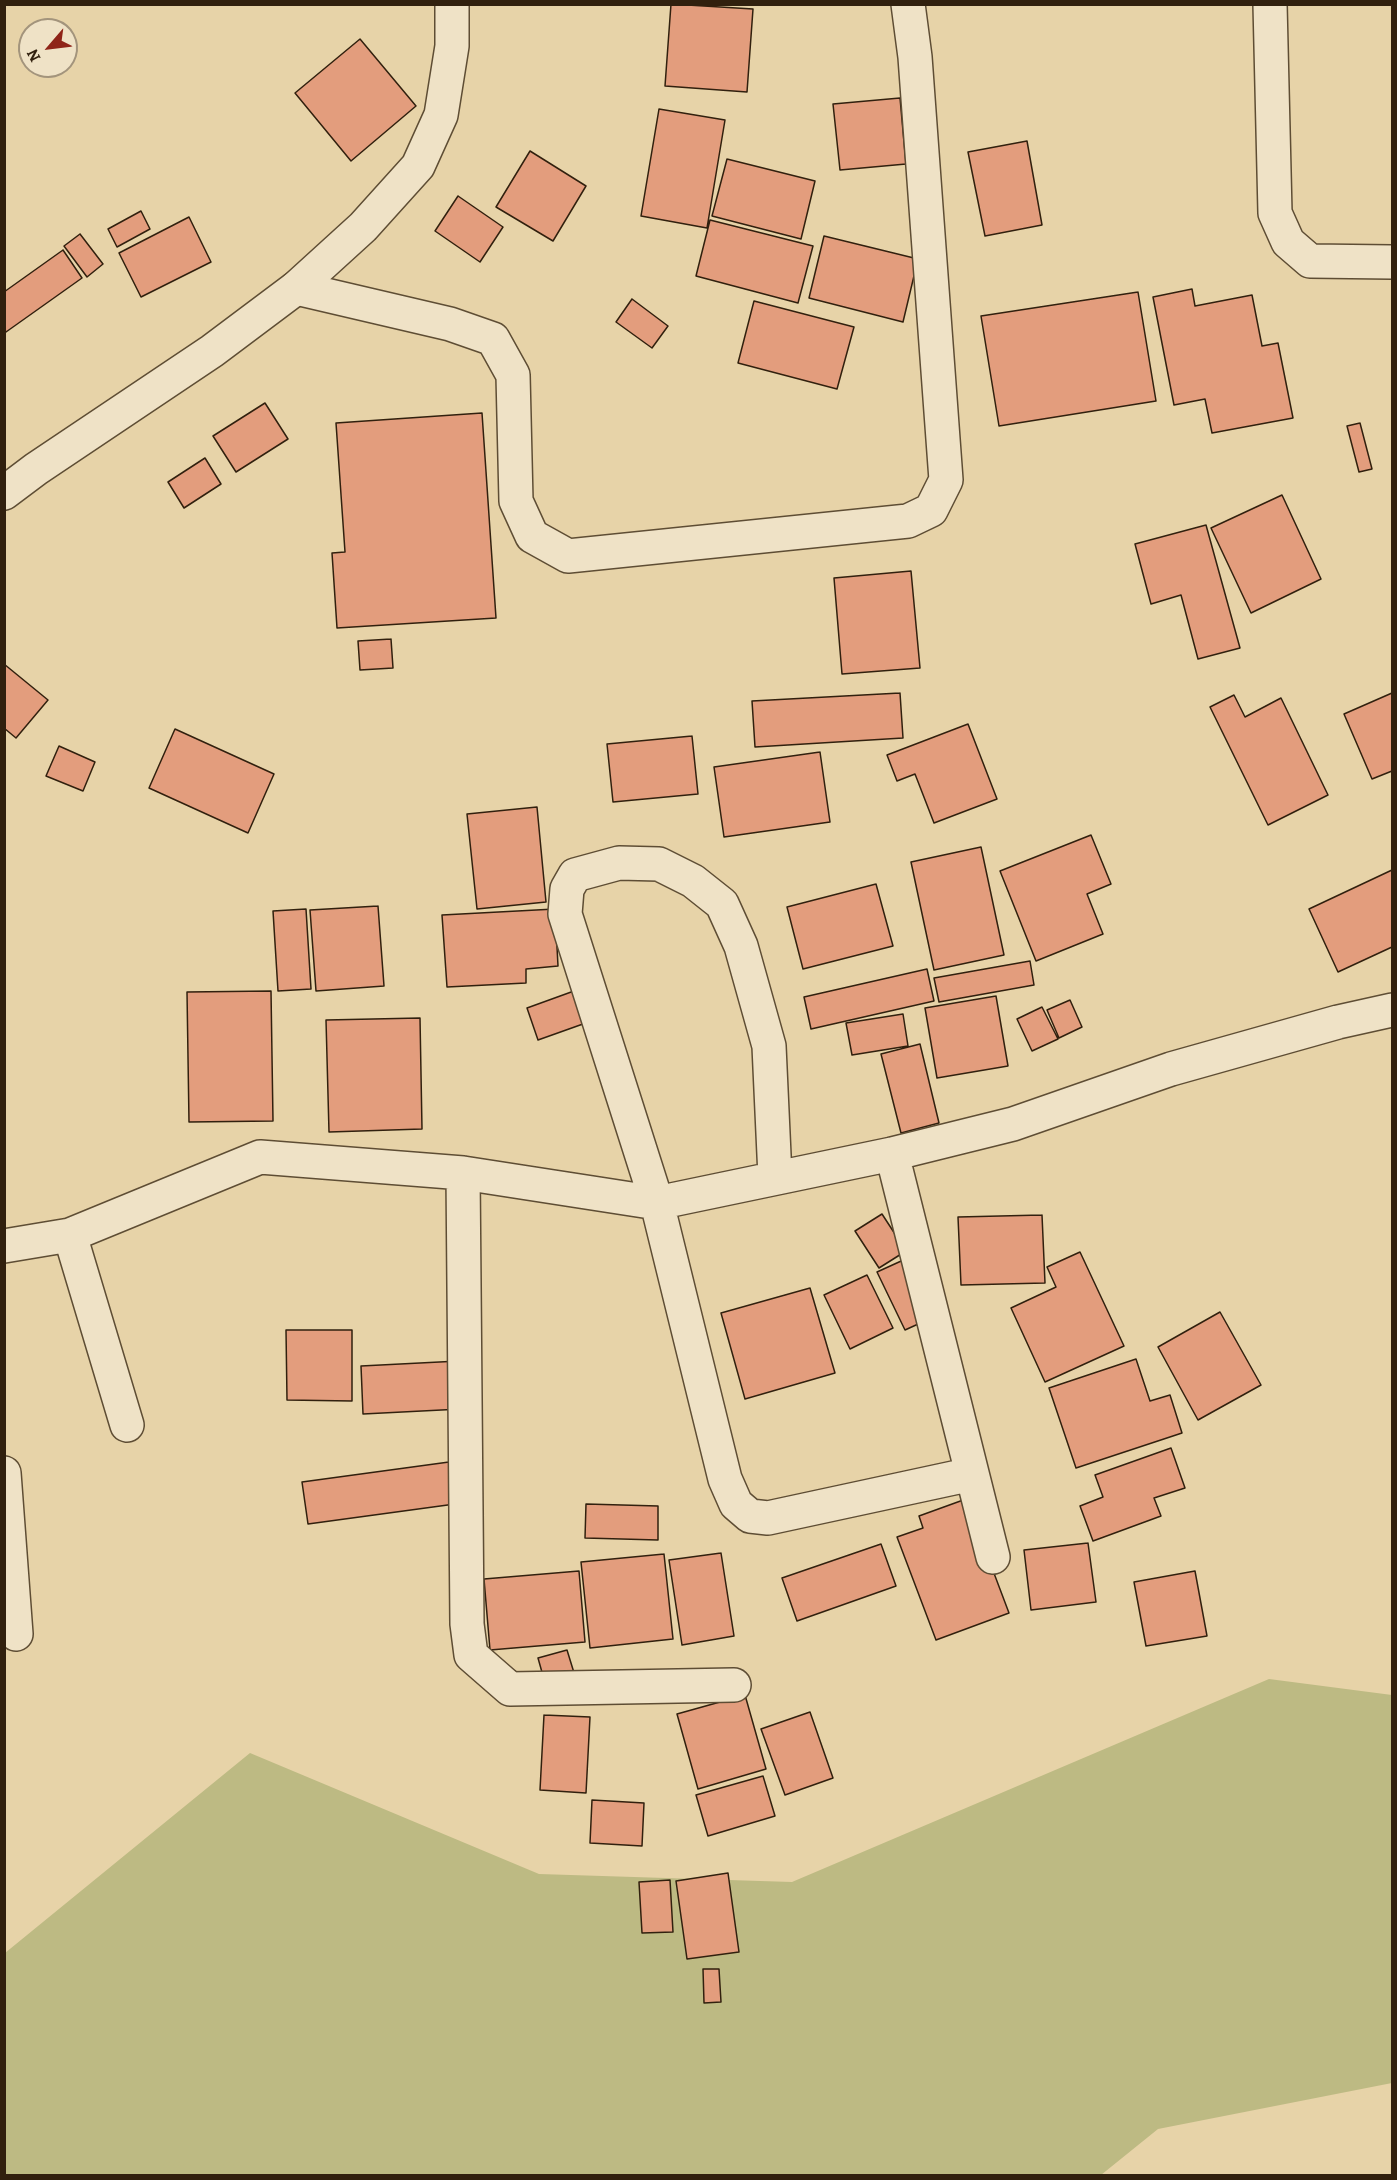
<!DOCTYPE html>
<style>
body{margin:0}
#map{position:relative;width:1397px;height:2180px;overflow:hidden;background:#e7d3a8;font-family:Alegreya,serif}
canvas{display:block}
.frame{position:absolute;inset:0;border:6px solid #31200e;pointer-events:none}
.north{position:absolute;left:18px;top:18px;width:60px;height:60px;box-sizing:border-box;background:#efe2c6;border:2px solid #a3947c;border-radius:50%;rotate:242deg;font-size:16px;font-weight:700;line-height:24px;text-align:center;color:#31200e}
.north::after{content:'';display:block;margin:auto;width:21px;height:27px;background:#8f2418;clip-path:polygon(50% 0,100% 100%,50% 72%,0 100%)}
</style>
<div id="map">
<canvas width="1397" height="2180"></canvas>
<div class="frame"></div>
<div class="north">N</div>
</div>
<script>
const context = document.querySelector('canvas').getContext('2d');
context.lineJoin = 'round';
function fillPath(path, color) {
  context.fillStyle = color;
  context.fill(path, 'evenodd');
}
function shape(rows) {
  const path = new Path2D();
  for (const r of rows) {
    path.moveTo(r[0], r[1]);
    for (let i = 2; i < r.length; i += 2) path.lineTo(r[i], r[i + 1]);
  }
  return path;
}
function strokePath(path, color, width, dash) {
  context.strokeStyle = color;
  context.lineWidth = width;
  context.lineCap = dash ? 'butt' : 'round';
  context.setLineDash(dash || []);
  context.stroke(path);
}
const green = shape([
 [1269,1679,1392,1695,1392,2083,1158,2129,1101,2175,5,2176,5,1953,250,1753,539,1874,792,1882]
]);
const building = shape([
 [671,4,753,9,747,92,665,86,671,4],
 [360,39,416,106,351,161,295,93,360,39],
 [900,98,906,164,840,170,833,104,900,98],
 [659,109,725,120,707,228,641,216,659,109],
 [1027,141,1042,225,985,236,968,152,1027,141],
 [530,151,586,186,553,241,496,207,530,151],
 [727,159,815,181,801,239,712,216,727,159],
 [458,196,503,227,480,262,435,231,458,196],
 [141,211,150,229,117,247,108,229,141,211],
 [189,217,211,262,141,297,119,253,189,217],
 [710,220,813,246,798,303,696,276,710,220],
 [80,234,103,264,87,277,64,246,80,234],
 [824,236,918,259,903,322,809,298,824,236],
 [63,250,82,278,6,332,4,329,4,292,63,250],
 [1192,289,1195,306,1252,295,1262,346,1278,343,1293,418,1212,433,1205,399,1174,405,1153,297,1192,289],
 [1138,292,1156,401,999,426,981,316,1138,292],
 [632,299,668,326,652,348,616,322,632,299],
 [754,301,854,327,837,389,738,363,754,301],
 [265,403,288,439,236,472,213,436,265,403],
 [482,413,496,618,337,628,332,553,345,552,336,423,482,413],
 [1360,423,1372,469,1359,472,1347,426,1360,423],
 [205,458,221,484,184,508,168,482,205,458],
 [1282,495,1321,579,1251,613,1211,528,1282,495],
 [1206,525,1240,648,1198,659,1181,595,1151,604,1135,544,1206,525],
 [911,571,920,668,842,674,834,578,911,571],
 [391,639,393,668,360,670,358,641,391,639],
 [4,664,48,700,16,738,4,728,4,664],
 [900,693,903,738,755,747,752,701,900,693],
 [1392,693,1392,771,1372,779,1344,714,1392,693],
 [1234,695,1245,717,1281,698,1328,795,1268,825,1210,707,1234,695],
 [968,724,997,799,934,823,915,774,897,781,887,755,968,724],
 [175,729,274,774,248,833,149,788,175,729],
 [692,736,698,794,613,802,607,744,692,736],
 [59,746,95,762,83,791,46,776,59,746],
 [820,752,830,822,724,837,714,767,820,752],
 [537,807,546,902,477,909,467,814,537,807],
 [1091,835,1111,884,1087,894,1103,934,1036,961,1000,871,1091,835],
 [981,847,1004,955,934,970,911,862,981,847],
 [1392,870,1392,947,1338,972,1309,909,1392,870],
 [876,884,893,946,803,969,787,907,876,884],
 [378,906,384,986,316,991,310,910,378,906],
 [306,909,311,989,278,991,273,911,306,909],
 [555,909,558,966,526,969,526,983,447,987,442,915,555,909],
 [1030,961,1034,985,939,1002,934,978,1030,961],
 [927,969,934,1001,811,1029,804,997,927,969],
 [585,987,597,1019,538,1040,527,1008,585,987],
 [271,991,273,1121,189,1122,187,992,271,991],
 [996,996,1008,1066,937,1078,925,1008,996,996],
 [1070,1000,1082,1027,1059,1038,1047,1010,1070,1000],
 [1042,1007,1058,1039,1032,1051,1017,1019,1042,1007],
 [903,1014,908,1046,852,1055,846,1023,903,1014],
 [420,1018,422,1129,329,1132,326,1020,420,1018],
 [920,1044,939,1123,901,1133,881,1054,920,1044],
 [882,1214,906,1251,879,1268,855,1231,882,1214],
 [1042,1215,1045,1283,961,1285,958,1217,1042,1215],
 [1080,1252,1124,1346,1045,1382,1011,1308,1056,1287,1047,1267,1080,1252],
 [910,1257,938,1315,905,1330,877,1272,910,1257],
 [867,1275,893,1328,850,1349,824,1295,867,1275],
 [810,1288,835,1373,745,1399,721,1313,810,1288],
 [1220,1312,1261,1385,1198,1420,1158,1347,1220,1312],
 [286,1330,352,1330,352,1401,287,1400,286,1330],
 [1136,1359,1150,1401,1170,1395,1182,1433,1076,1468,1049,1388,1136,1359],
 [459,1361,461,1409,363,1414,361,1366,459,1361],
 [1171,1448,1185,1488,1154,1498,1161,1516,1093,1541,1080,1506,1103,1497,1095,1475,1171,1448],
 [449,1462,455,1504,308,1524,302,1482,449,1462],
 [966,1499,1009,1613,936,1640,897,1537,923,1528,919,1516,966,1499],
 [586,1504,658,1506,658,1540,585,1538,586,1504],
 [1088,1543,1096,1602,1031,1610,1024,1550,1088,1543],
 [881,1544,896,1586,797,1621,782,1578,881,1544],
 [721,1553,734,1636,682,1645,669,1560,721,1553],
 [664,1554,673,1639,590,1648,581,1562,664,1554],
 [579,1571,585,1642,490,1650,484,1579,579,1571],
 [1195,1571,1207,1636,1146,1646,1134,1582,1195,1571],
 [567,1650,575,1676,545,1683,538,1658,567,1650],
 [745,1695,766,1769,698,1789,677,1714,745,1695],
 [810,1712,833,1778,785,1795,761,1729,810,1712],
 [544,1715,590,1717,586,1793,540,1790,544,1715],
 [763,1776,775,1816,708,1836,696,1795,763,1776],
 [592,1800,644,1803,642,1846,590,1843,592,1800],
 [728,1873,739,1952,687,1959,676,1881,728,1873],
 [670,1880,673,1932,642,1933,639,1882,670,1880],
 [703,1969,719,1969,721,2002,704,2003,703,1969]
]);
const minor = shape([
 [1270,4,1275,213,1288,242,1310,261,1392,262],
 [296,288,450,324,493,339,513,375,516,501,532,536,568,556,908,521,931,510,946,480,915,57,908,4],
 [892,1154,993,1557],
 [463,1173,467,1624,471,1655,510,1689,734,1685],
 [775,1177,769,1046,741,946,722,904,693,881,659,864,619,863,575,875,567,889,565,914,657,1203,725,1479,736,1504,750,1516,768,1518,972,1474],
 [70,1235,127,1425],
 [4,1246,70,1235,260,1157,463,1173,657,1203,892,1154,1013,1124,1171,1069,1338,1022,1392,1010],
 [4,1473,16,1634]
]);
const tertiary = shape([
 [4,493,36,469,212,351,296,288,363,227,418,166,441,115,452,46,452,4]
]);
fillPath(green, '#bdba83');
fillPath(building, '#e39d7d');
strokePath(building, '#31200e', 1.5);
strokePath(minor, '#5e4d34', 36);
strokePath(tertiary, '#5e4d34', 36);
strokePath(minor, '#efe2c6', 33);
strokePath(tertiary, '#efe2c6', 33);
</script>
